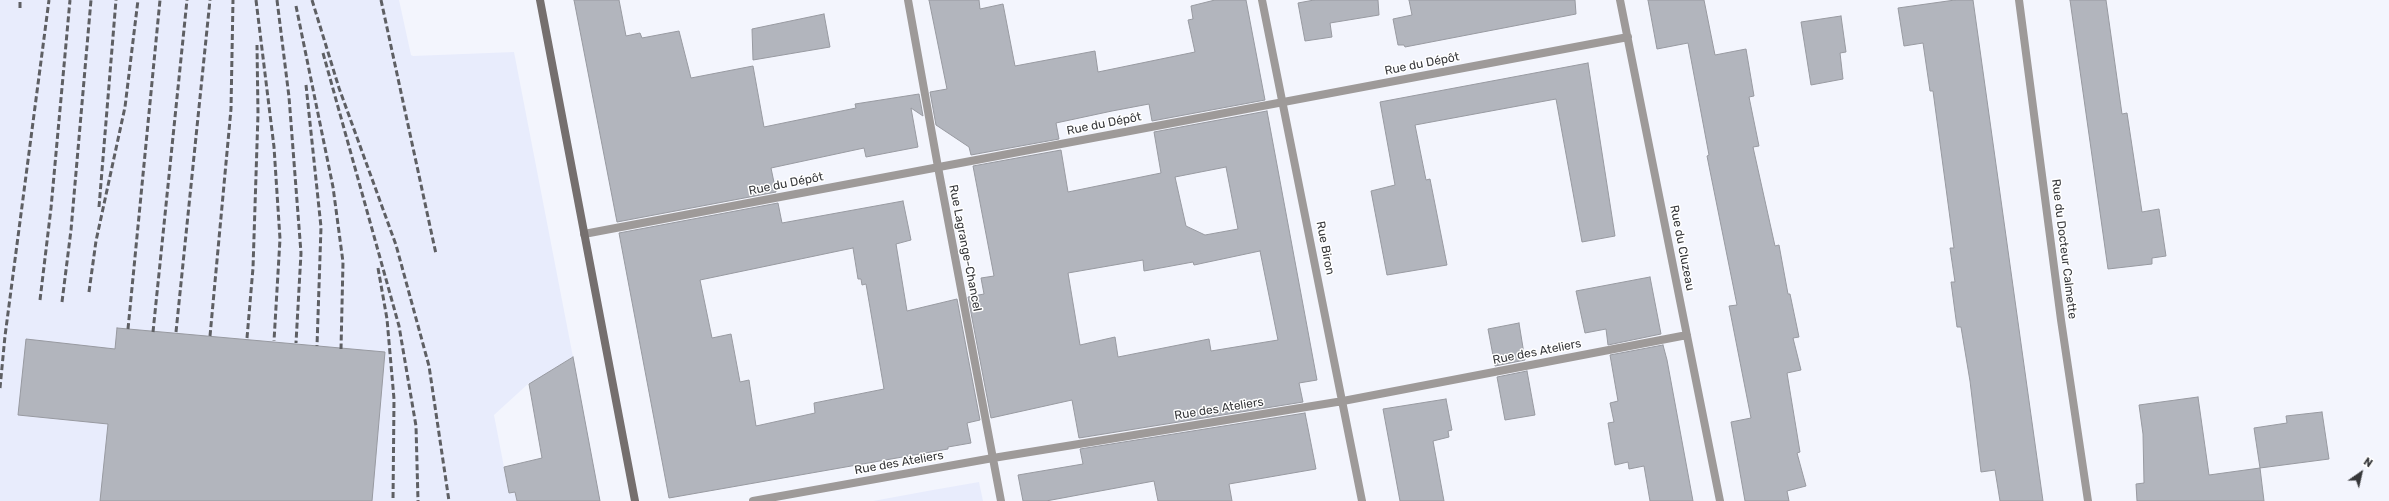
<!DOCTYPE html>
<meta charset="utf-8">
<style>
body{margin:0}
#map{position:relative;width:2389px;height:501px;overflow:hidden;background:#f3f5fd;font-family:Rubik,sans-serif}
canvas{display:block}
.north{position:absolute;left:2341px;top:453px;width:40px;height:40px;-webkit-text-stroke:3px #fff;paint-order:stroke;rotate:34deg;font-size:11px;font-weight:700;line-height:16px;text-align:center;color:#36373a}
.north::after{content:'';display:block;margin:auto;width:14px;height:18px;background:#36373a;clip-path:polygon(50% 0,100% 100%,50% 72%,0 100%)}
</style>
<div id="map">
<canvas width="2389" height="501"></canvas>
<div class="north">N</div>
</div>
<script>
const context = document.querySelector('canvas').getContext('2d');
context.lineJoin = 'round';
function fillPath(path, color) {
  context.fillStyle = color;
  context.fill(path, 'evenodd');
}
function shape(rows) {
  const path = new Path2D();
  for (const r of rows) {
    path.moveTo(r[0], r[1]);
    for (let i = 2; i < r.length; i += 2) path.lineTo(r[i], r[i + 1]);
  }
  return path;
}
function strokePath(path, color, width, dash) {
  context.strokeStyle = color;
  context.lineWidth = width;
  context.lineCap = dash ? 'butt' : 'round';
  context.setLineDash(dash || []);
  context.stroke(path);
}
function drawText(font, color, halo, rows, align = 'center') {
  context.font = font + ' Rubik,sans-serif';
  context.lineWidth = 3;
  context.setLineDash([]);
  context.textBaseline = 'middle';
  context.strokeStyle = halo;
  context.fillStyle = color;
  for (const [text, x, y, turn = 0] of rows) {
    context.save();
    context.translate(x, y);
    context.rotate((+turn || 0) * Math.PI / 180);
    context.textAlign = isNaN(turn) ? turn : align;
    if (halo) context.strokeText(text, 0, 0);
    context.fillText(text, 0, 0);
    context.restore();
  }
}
const built = shape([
 [0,0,399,0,411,55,413,56,514,52,573,357,547,373,548,380,529,383,494,415,509,493,515,492,517,501,0,501],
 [979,482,983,501,873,501,933,490]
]);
const building = shape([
 [574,0,619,0,626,36,640,33,642,38,679,31,691,78,753,66,764,127,856,108,855,104,919,94,923,116,911,108,918,147,866,157,864,148,771,168,776,192,617,222,574,0],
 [929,0,979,0,980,9,1003,4,1015,66,1095,51,1098,72,1195,52,1188,20,1193,19,1191,6,1215,0,1246,0,1265,100,1152,121,1149,104,1112,111,1056,123,1059,139,971,155,969,147,936,125,930,92,947,89,929,0],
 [1314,0,1378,0,1379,15,1330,23,1332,37,1305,41,1298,3,1314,0],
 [1409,0,1575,0,1576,14,1405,47,1404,45,1398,45,1393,19,1412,15,1409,0],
 [1648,0,1704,0,1715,55,1746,49,1754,96,1749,97,1759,146,1753,147,1775,246,1779,245,1788,294,1790,294,1799,337,1793,338,1801,370,1787,373,1800,452,1797,453,1806,486,1787,491,1789,501,1745,501,1731,422,1751,418,1729,306,1737,305,1707,156,1709,155,1688,43,1657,49,1648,0],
 [1955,0,1973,0,2043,501,2000,501,1995,470,1981,472,1970,381,1961,327,1957,327,1951,282,1955,282,1950,248,1954,248,1933,91,1930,91,1923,43,1904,46,1898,8,1955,0],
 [2070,0,2106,0,2122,114,2127,113,2142,212,2159,209,2166,256,2152,258,2152,264,2108,269,2070,0],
 [824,14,830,47,753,60,752,29,824,14],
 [1841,16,1846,52,1840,53,1843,79,1811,85,1801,22,1841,16],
 [1588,63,1615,236,1582,242,1556,99,1415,125,1426,180,1430,179,1447,265,1387,275,1371,191,1395,185,1380,102,1588,63],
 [1267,111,1317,380,1299,383,1303,402,1079,438,1072,400,991,418,968,297,984,294,981,278,994,276,973,166,1061,150,1068,192,1161,173,1154,132,1267,111],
 [1226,167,1238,229,1205,235,1186,226,1175,177,1226,167],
 [1260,251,1278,340,1211,351,1209,339,1118,357,1115,337,1080,345,1068,273,1143,260,1144,271,1193,262,1194,265,1260,251],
 [903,201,911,240,896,244,907,311,957,299,980,420,967,423,971,443,948,447,948,449,669,498,619,233,778,203,782,223,903,201],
 [853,248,858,279,861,279,862,285,866,284,884,389,814,403,815,413,756,426,749,380,740,382,731,334,712,338,700,280,853,248],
 [1650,277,1661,334,1608,345,1606,329,1585,333,1576,291,1650,277],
 [1519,323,1525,360,1495,366,1488,329,1519,323],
 [117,328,385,352,372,501,100,501,108,424,18,415,26,339,115,349,117,328],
 [1663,345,1667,360,1693,501,1650,501,1644,466,1629,469,1628,462,1615,465,1608,423,1614,422,1610,403,1618,401,1610,355,1663,345],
 [573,357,600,501,517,501,515,492,509,493,504,467,542,458,529,384,573,357],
 [1527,371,1535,415,1505,420,1497,377,1527,371],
 [2198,397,2209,475,2260,468,2264,501,2137,501,2136,484,2144,483,2143,434,2139,405,2198,397],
 [1446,399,1452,430,1448,431,1449,437,1433,441,1444,501,1400,501,1383,409,1446,399],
 [2322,412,2329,459,2260,468,2254,428,2287,423,2286,416,2322,412],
 [1305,413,1316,469,1229,484,1232,501,1158,501,1154,481,1046,501,1023,501,1018,475,1083,464,1080,449,1305,413]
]);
const street = shape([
 [908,0,938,167,1001,501],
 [1262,0,1362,501],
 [1620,0,1720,501],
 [2019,0,2061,320,2088,501],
 [584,234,1628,37],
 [753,501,993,458,1343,401,1687,335]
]);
const secondary = shape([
 [540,0,635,501]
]);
const rail = shape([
 [256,0,274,147,280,239,274,341],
 [277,0,289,97,301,253,296,343],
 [312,0,339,88,396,245,429,366,449,501],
 [381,0,436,254],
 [296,6,333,187,343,262,341,349],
 [20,8,20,0],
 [323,53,399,326,416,426,418,501],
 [306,85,321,227,317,346],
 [99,207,116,0],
 [378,268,387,319,394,399,393,501],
 [89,292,96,241,125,107,138,0],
 [40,300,51,208,70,0],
 [62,302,71,230,91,0],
 [128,329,160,0],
 [153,332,187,0],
 [176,332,210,0],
 [210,336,231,109,233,0],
 [247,338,253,268,258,114,257,45],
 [0,388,5,336,49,0]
]);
const streetNames = [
 ["Rue du Dépôt",1422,64,-11],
 ["Rue du Dépôt",1104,124,-11],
 ["Rue du Dépôt",786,184,-11],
 ["Rue Lagrange-Chancel",965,248,79],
 ["Rue Biron",1325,248,79],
 ["Rue du Cluzeau",1682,248,79],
 ["Rue du Docteur Calmette",2064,249,83],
 ["Rue des Ateliers",1537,352,-11],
 ["Rue des Ateliers",1219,409,-9],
 ["Rue des Ateliers",899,463,-10]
];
fillPath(built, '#e8ecfc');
fillPath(building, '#b2b5bd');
strokePath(building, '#989aa1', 1);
strokePath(street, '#9e9a99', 8);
strokePath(secondary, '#756f6e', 8);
strokePath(rail, '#5e5f63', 3, [6, 3]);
drawText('12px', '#36373a', '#fff', streetNames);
</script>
